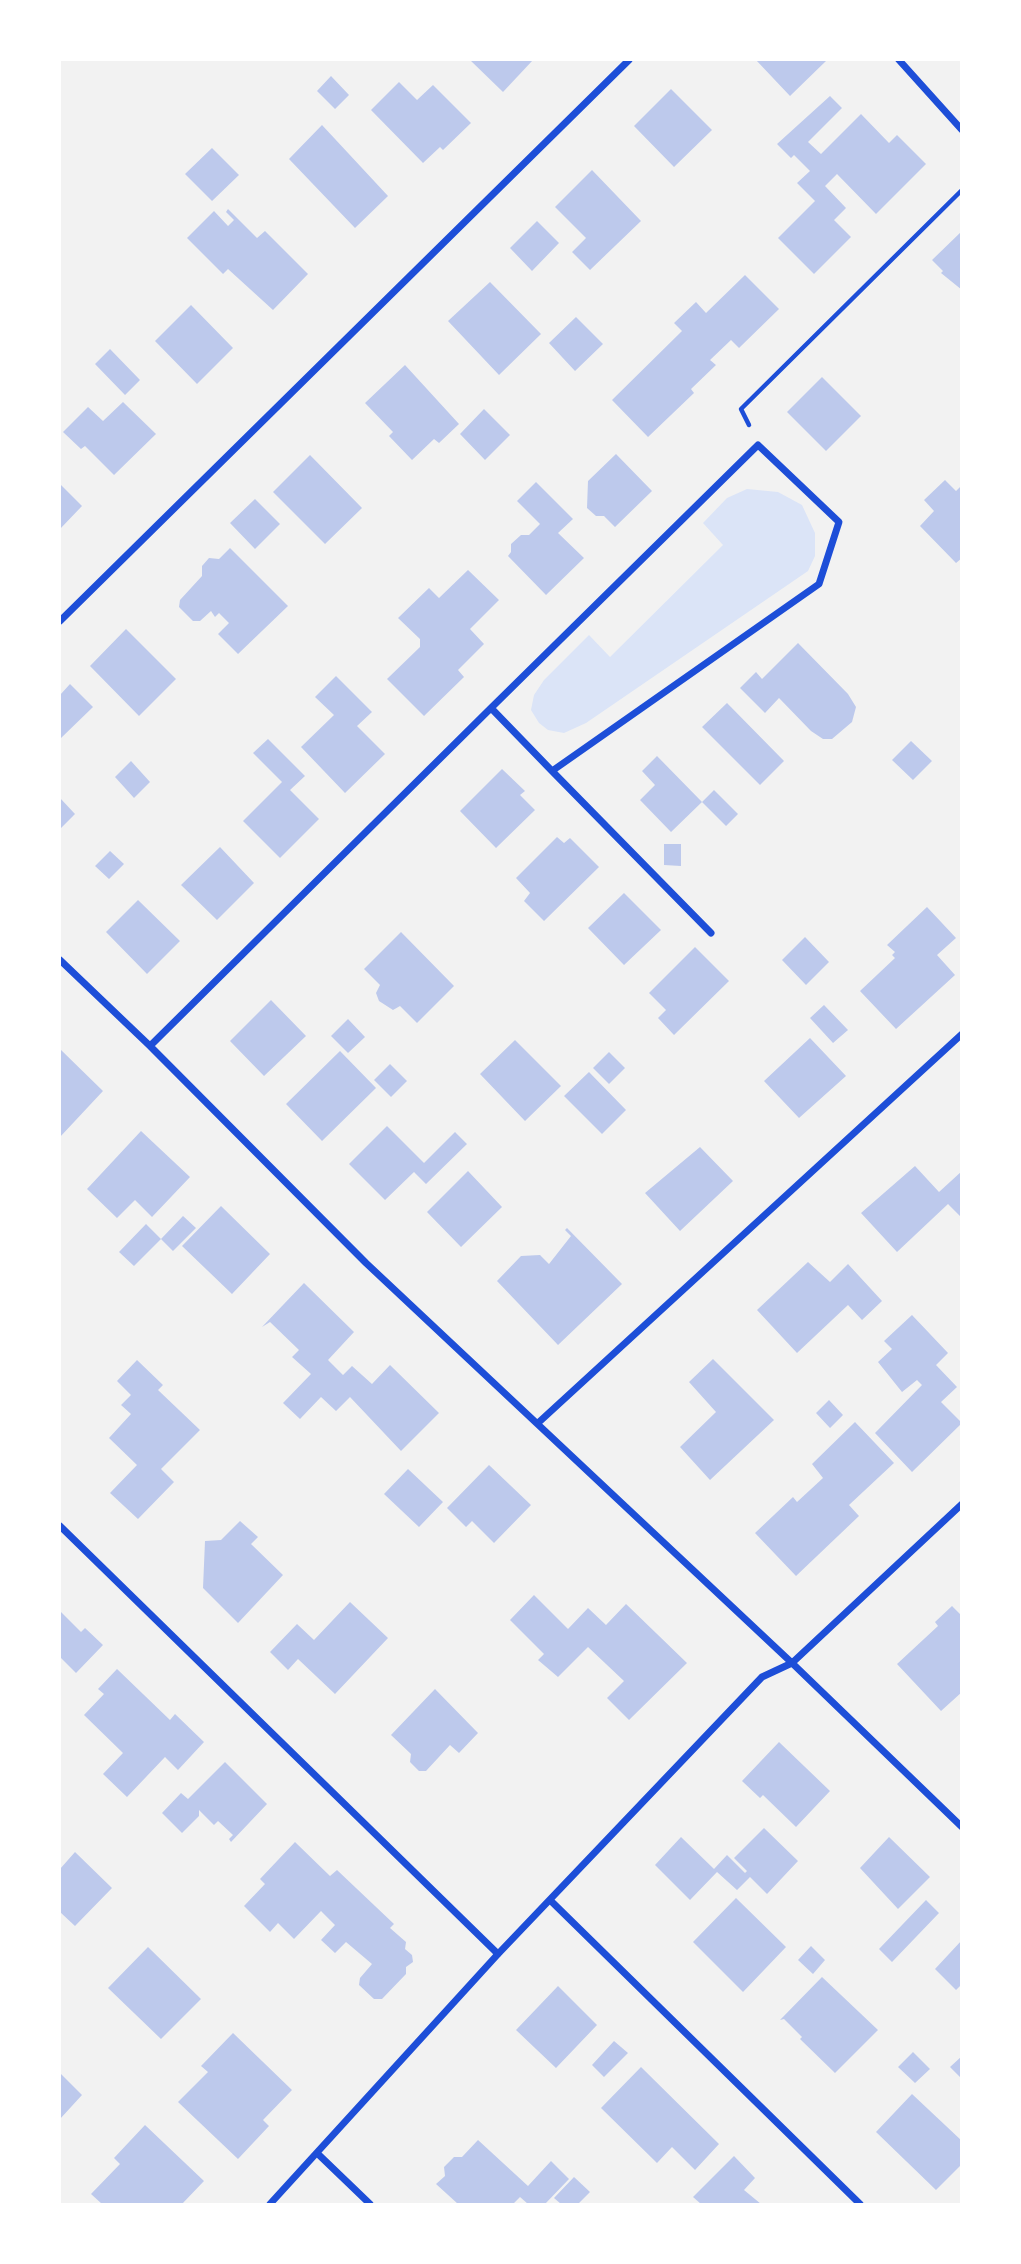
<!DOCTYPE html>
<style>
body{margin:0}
#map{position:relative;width:1021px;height:2264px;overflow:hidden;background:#f2f2f2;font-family:"Nunito Sans",sans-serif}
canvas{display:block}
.frame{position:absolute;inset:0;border:61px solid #fff;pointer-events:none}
</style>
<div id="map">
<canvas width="1021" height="2264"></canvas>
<div class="frame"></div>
</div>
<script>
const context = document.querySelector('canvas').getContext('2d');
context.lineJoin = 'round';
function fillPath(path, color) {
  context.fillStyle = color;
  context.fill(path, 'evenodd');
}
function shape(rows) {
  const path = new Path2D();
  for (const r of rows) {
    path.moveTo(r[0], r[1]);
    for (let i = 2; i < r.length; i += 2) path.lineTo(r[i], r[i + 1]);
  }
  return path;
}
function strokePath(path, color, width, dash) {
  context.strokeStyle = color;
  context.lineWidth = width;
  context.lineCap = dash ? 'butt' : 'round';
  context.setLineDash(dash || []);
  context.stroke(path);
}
const green = shape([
 [747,489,778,492,802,505,815,533,815,556,808,571,586,723,564,733,548,730,539,723,531,710,534,695,544,680,589,635,610,657,723,545,703,523,727,498]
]);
const building = shape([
 [470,60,533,60,503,92],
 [756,60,825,60,826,61,790,96],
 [331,76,349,95,335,109,317,91],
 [399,82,417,100,433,85,471,123,443,150,440,147,423,163,371,110],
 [671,89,712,130,674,167,634,126],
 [830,96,842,108,808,142,821,154,861,114,889,143,897,135,926,164,876,214,837,174,825,186,846,208,834,220,851,237,814,274,778,238,815,201,797,183,810,171,794,155,791,158,777,144],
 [322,125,388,196,355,228,289,159],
 [212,148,239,175,212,201,185,174],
 [592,170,641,221,590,270,572,252,586,238,555,207],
 [228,209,257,238,265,231,308,274,273,310,228,269,223,274,187,238,214,211,228,226,234,220,226,212],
 [537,221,559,243,532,271,510,248],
 [962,231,962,290,941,273,943,271,932,260],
 [745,275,779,309,739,348,731,340,710,360,716,365,691,389,694,393,648,437,612,400,682,331,674,323,696,302,706,313],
 [490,282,541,334,499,375,448,321],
 [191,305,233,348,197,384,155,341],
 [576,317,603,344,575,371,549,343],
 [110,349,140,380,125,395,95,364],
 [405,365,459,424,439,443,434,439,412,460,389,436,393,432,365,403],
 [822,377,861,416,826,451,787,412],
 [123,402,156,434,114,475,85,446,81,449,63,432,88,407,103,421],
 [484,409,510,435,485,460,460,434],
 [616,454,652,491,615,527,604,516,596,516,587,508,588,481],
 [310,455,362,508,325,544,273,492],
 [945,480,956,491,962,485,962,558,956,563,920,526,934,511,924,500],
 [536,482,573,519,558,533,584,558,546,595,508,556,511,552,511,544,521,535,529,535,540,524,517,501],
 [60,484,82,506,60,529],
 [255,499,280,524,255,549,230,523],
 [230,548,288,606,238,654,218,634,229,623,219,613,215,617,211,611,200,621,193,621,179,607,180,600,202,576,202,566,209,558,219,559],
 [468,570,499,600,470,629,484,644,458,670,464,677,424,716,387,679,420,647,420,639,398,618,429,588,439,598],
 [126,629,176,679,139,716,90,666],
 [798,643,848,694,856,707,852,722,832,739,823,739,811,731,779,698,765,713,740,688,756,672,762,679],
 [336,676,372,712,357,726,385,754,345,793,301,747,334,715,315,697],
 [70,684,93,707,60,739,60,695],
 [727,703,784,761,760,785,702,727],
 [268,739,305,776,290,790,319,819,280,858,243,821,282,782,253,753],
 [911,741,932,761,913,780,892,760],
 [657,756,702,802,671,832,640,800,655,785,642,771],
 [131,761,150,782,134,798,115,777],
 [502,769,525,791,520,795,535,810,496,848,460,811],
 [714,790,738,814,726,826,702,802],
 [60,798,75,814,60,829],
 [557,837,564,843,570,838,599,867,544,921,524,901,530,893,516,878],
 [664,844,681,844,681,866,664,865],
 [220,847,254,883,217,920,181,885],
 [110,851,124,864,109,879,95,866],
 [624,893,661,930,624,965,588,928],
 [138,900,180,941,147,974,106,932],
 [927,907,956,938,937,955,955,975,896,1029,860,991,895,958,892,955,895,952,887,945],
 [401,932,454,986,417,1023,400,1006,393,1010,379,1001,376,993,380,985,364,969],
 [805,937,829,962,806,985,782,960],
 [695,947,729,981,674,1035,658,1018,666,1010,649,993],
 [271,1000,306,1036,264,1076,230,1041],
 [824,1005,848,1030,833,1043,810,1018],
 [348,1019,365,1037,348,1053,331,1036],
 [810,1038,846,1076,799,1118,764,1081],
 [515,1040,561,1086,525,1121,480,1074],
 [60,1049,103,1091,60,1137],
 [340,1051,376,1088,322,1141,286,1104],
 [609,1052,625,1068,609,1084,593,1068],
 [390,1064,407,1081,391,1097,374,1080],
 [589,1072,626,1110,602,1134,564,1096],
 [387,1126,424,1163,455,1132,467,1144,426,1184,414,1172,385,1200,349,1164],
 [141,1131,190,1177,152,1217,135,1200,117,1218,87,1189],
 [700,1147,733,1181,680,1231,645,1193],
 [915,1166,939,1192,962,1171,962,1218,948,1204,897,1252,861,1213],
 [468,1171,502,1207,461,1247,427,1212],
 [221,1206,270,1254,232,1294,182,1246],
 [183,1216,196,1228,173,1251,161,1239],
 [146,1224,161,1239,134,1266,119,1252],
 [567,1228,622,1284,558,1345,497,1281,521,1256,540,1255,549,1264,571,1236,565,1230],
 [808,1262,830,1282,848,1264,882,1301,862,1320,848,1305,797,1353,757,1310],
 [304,1283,354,1332,328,1360,343,1375,352,1366,372,1384,390,1365,439,1413,401,1451,350,1397,336,1411,321,1397,300,1419,283,1403,311,1374,292,1357,299,1350,270,1322,262,1327],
 [912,1315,948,1353,936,1365,957,1387,941,1402,962,1423,912,1472,875,1433,922,1385,917,1380,902,1392,878,1362,892,1349,884,1341],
 [713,1359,774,1420,710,1480,680,1447,716,1412,689,1382],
 [137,1360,163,1385,158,1390,200,1430,161,1469,174,1482,138,1519,110,1493,137,1465,109,1438,131,1414,121,1405,131,1395,117,1381],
 [829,1400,843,1415,830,1428,816,1413],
 [855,1422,894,1463,849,1505,859,1516,796,1576,755,1533,793,1497,797,1502,823,1478,812,1464],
 [489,1465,531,1505,494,1543,472,1521,466,1527,447,1508],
 [408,1469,443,1502,419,1527,384,1494],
 [240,1521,258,1537,251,1544,283,1575,238,1623,203,1588,205,1541,221,1540],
 [534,1595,568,1629,588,1608,606,1625,626,1604,687,1663,629,1720,607,1698,624,1681,588,1647,558,1677,538,1660,544,1654,510,1620],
 [350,1602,388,1638,335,1694,298,1659,288,1670,270,1652,297,1624,314,1640],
 [952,1606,962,1616,962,1692,941,1711,897,1664,938,1626,935,1622],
 [60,1611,81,1632,85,1628,103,1645,76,1673,60,1657],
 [117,1669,170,1720,175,1714,204,1742,178,1770,165,1757,127,1797,103,1774,123,1753,84,1715,104,1694,98,1689],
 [435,1689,478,1733,459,1753,450,1745,426,1771,419,1771,410,1762,411,1754,391,1735],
 [779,1742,830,1791,796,1827,763,1795,760,1798,742,1781],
 [225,1762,267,1804,231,1842,229,1839,233,1835,218,1821,214,1825,199,1810,199,1816,182,1833,162,1813,181,1793,188,1799],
 [764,1828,798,1861,767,1894,750,1877,737,1890,717,1872,690,1900,655,1865,681,1837,714,1869,727,1855,745,1873,747,1871,734,1858],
 [889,1837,930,1877,898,1909,860,1868],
 [295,1842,330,1876,337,1870,394,1924,390,1928,406,1942,405,1949,412,1955,413,1962,406,1967,406,1974,382,1999,374,1999,359,1985,360,1978,372,1964,346,1942,335,1953,321,1940,335,1925,321,1911,294,1939,278,1923,270,1932,244,1906,265,1884,260,1879],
 [75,1852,112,1888,75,1926,60,1912,60,1869],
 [736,1898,786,1947,743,1992,693,1942],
 [926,1900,939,1913,892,1962,879,1949],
 [962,1940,962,1984,956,1990,935,1969],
 [811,1946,825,1960,813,1974,798,1960],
 [148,1947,201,1999,161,2039,108,1988],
 [822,1977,878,2030,835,2073,800,2039,802,2037,784,2019,780,2020],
 [558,1986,597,2025,556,2068,516,2030],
 [233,2033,292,2090,263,2120,269,2126,238,2159,178,2102,208,2072,201,2066],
 [614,2041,628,2053,604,2077,592,2065],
 [913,2052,930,2069,915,2083,898,2067],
 [962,2056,962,2079,950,2067],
 [641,2067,719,2144,695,2170,672,2147,657,2163,601,2108],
 [60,2073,82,2095,60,2119],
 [912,2094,962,2141,962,2164,936,2190,876,2132],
 [145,2125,204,2181,182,2204,102,2204,91,2194,120,2164,114,2158],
 [478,2140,528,2186,551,2161,569,2179,545,2204,528,2204,520,2197,513,2204,458,2204,436,2184,445,2176,444,2167,454,2157,462,2157],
 [734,2156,755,2178,744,2190,761,2204,701,2204,693,2197],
 [574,2177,590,2192,578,2204,561,2204,554,2198]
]);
const path = shape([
 [749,425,741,409,962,190]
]);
const minor = shape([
 [899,60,962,130],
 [60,621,629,60],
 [552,771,711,933],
 [60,960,150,1046,366,1263,792,1663,962,1827],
 [150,1046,491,708,758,445,839,522,819,584,552,771,491,708],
 [538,1423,962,1034],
 [60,1526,498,1954],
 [551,1901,860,2204],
 [318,2154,370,2204],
 [270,2204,498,1954,762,1677,792,1663,962,1504]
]);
fillPath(green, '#dbe4f7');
fillPath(building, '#bdc9ec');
strokePath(path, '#1d4ed8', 4.5);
strokePath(minor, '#1d4ed8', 7);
</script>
